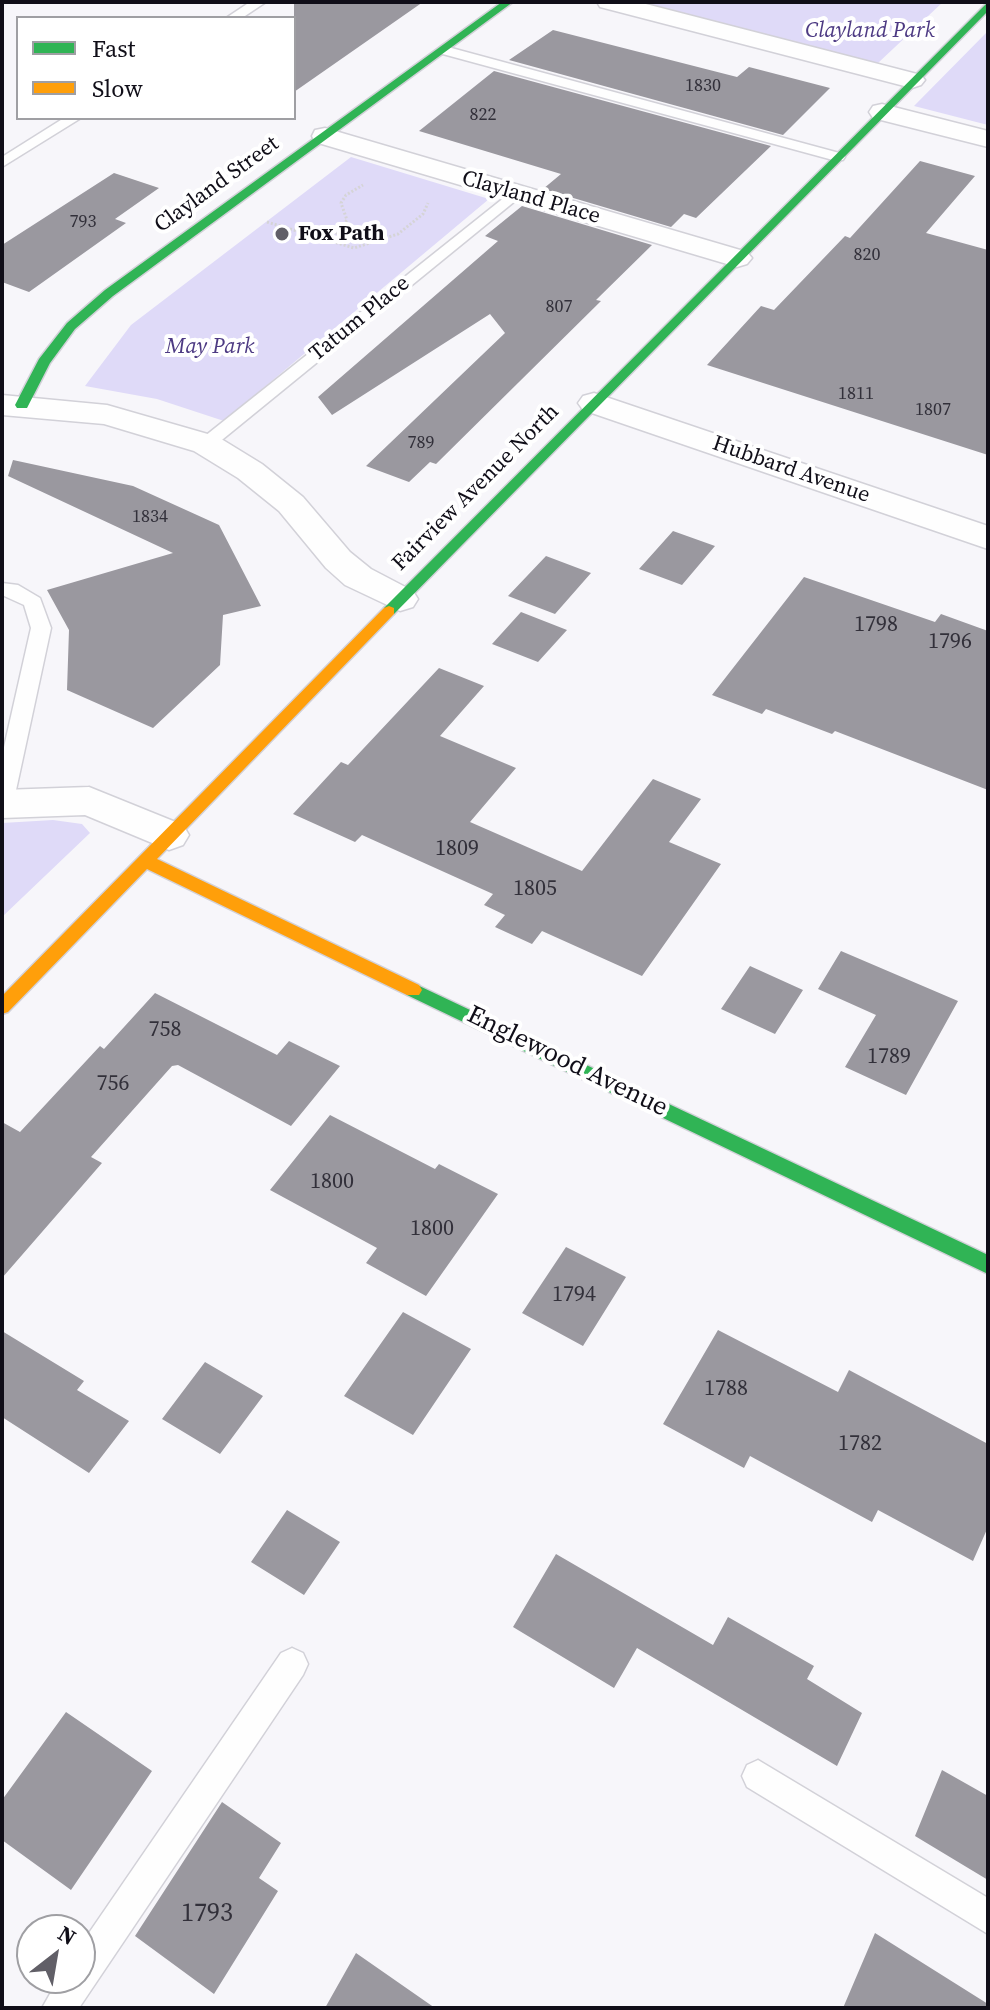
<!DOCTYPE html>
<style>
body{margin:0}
#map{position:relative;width:990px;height:2010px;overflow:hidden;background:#f7f6fa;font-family:"Source Serif 4",serif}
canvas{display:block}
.frame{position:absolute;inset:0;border:4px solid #100e18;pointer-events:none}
.legend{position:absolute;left:16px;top:16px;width:280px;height:104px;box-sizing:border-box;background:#fff;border:2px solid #9f9fa3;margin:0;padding:10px 14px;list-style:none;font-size:24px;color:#100e18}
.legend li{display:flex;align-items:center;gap:16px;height:40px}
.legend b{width:40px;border:2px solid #9f9fa3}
.north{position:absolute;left:16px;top:1914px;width:80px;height:80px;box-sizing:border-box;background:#fff;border:2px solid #9f9fa3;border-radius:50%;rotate:31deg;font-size:22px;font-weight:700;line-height:32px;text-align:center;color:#100e18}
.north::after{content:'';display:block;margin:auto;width:28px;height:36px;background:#615f67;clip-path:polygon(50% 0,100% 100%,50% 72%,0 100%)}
</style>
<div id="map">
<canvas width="990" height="2010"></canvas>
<div class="frame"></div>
<ul class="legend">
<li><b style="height:10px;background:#30b455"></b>Fast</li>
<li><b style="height:10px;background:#ff9f0a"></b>Slow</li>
</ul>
<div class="north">N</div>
</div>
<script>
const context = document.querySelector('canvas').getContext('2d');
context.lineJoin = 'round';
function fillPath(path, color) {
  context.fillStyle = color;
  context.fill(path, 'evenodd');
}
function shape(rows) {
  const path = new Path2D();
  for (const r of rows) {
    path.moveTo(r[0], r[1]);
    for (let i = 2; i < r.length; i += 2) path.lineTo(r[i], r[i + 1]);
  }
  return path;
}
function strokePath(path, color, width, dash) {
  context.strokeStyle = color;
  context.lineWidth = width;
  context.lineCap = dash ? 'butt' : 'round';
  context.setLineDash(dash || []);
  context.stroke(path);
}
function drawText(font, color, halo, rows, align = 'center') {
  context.font = font + ' "Source Serif 4",serif';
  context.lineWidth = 8;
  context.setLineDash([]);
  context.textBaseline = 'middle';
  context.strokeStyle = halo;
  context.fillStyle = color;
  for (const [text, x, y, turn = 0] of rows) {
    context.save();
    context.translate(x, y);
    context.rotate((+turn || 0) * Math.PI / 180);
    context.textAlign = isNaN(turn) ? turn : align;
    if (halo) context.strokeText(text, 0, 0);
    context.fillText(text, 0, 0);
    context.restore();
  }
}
const green = shape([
 [637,2,943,2,878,63],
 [988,31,988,125,914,106],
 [351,157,489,199,224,421,157,399,85,386,131,325],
 [53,820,82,824,90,833,2,917,2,823]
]);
const building = shape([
 [294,2,423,2,294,92],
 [553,30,737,77,749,67,830,88,783,135,509,60],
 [494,71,771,146,696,218,684,214,671,227,543,189,561,174,419,131],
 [920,161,975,176,926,233,988,250,988,455,707,365,761,306,774,310,845,236,850,238],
 [114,173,159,188,115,219,126,223,29,292,2,282,2,245],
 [522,206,652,245,596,300,601,301,436,464,430,462,409,482,366,466,505,333,490,314,332,415,318,397,498,241,485,236],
 [13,460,133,486,219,525,261,606,223,615,220,665,153,728,67,690,69,630,47,590,173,553,8,476],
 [673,531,715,546,682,585,639,569],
 [546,556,591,573,555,614,508,596],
 [804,577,935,622,941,614,988,631,988,790,835,731,832,734,766,709,762,714,712,695],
 [521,612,567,630,538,662,492,644],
 [439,668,484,686,440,736,516,768,470,822,582,871,653,779,701,799,669,842,721,864,642,976,542,931,532,944,495,927,505,915,484,905,493,894,362,835,355,842,293,814,341,762,348,765],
 [841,951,958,1001,906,1095,845,1067,876,1015,818,989],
 [750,966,803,990,775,1034,721,1009],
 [155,993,277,1055,289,1041,340,1066,291,1126,178,1065,172,1066,91,1157,102,1163,2,1278,2,1122,20,1132,100,1046,104,1049],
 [330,1115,435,1169,439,1164,498,1194,426,1296,366,1263,377,1248,270,1190],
 [566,1247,626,1277,583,1346,522,1313],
 [403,1312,471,1349,413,1435,344,1396],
 [718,1330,838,1392,849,1370,988,1444,988,1527,973,1561,878,1510,872,1522,750,1456,744,1468,663,1424],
 [2,1331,84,1381,77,1390,129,1421,89,1473,2,1417],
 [205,1362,263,1396,220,1454,162,1419],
 [287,1510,340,1542,304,1595,251,1562],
 [556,1554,713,1645,728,1617,814,1666,807,1679,862,1713,837,1766,637,1648,614,1688,513,1627],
 [66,1712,152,1771,71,1890,2,1840,2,1800],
 [942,1770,988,1796,988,1880,915,1836],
 [222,1802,281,1843,259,1878,278,1891,214,1994,135,1936],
 [875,1933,988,2004,988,2008,843,2008],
 [356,1953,435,2008,325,2008]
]);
const path = shape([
 [267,222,354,248,398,234,423,214,428,203],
 [330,240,347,220,341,203,346,195,363,185]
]);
const lane = shape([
 [250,2,266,2,242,18,226,18,250,2],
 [444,46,843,154,845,157,843,160,833,160,439,53,437,50,444,46],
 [64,118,81,118,2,167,2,157,64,118],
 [515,189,523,194,520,197,212,448,200,448,197,444,200,440,515,189],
 [2,583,18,585,40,598,51,628,13,804,10,810,2,812,2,756,31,628,24,605,2,595,2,583],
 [292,1648,303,1653,308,1664,303,1675,79,2008,42,2008,59,1978,80,1978,80,1946,281,1653,292,1648],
 [758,1760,988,1898,988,1934,747,1787,742,1776,747,1765,758,1760]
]);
const street = shape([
 [597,2,638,2,921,75,925,80,921,85,912,88,600,7,597,2],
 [882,104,988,131,988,147,873,118,869,112,873,106,882,104],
 [325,128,747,252,752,258,747,264,737,267,727,264,315,142,312,136,315,130,325,128],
 [594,393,988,526,988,549,583,410,578,403,583,396,594,393],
 [2,395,107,405,218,437,262,464,303,497,350,552,371,569,413,591,418,599,413,607,400,611,345,585,326,568,279,511,238,478,194,451,104,424,2,415,2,395],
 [89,787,183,825,189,835,183,845,169,850,85,815,2,818,2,790,89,787]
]);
const fast = shape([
 [502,2,513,2,113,296,75,329,50,363,27,408,17,408,15,405,39,359,67,323,105,290,502,2],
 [988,2,988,11,394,614,384,614,384,608,988,2],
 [413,983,988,1255,988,1274,407,995,404,990,407,985,413,983]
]);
const slow = shape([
 [389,606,394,608,394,614,157,859,419,985,422,990,419,995,407,995,147,869,8,1012,2,1014,2,996,384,608,389,606]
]);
const markers = [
 [282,234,8,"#615f67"]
];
const farNumbernames = [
 ["1830",703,86],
 ["822",483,115],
 ["793",83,222],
 ["820",867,255],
 ["807",559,307],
 ["1811",856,394],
 ["1807",933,410],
 ["789",421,443],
 ["1834",150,517]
];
const farParknames = [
 ["Clayland Park",870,31],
 ["May Park",210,347]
];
const farStreetnames = [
 ["Clayland Street",217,185,-36],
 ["Clayland Place",531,198,16],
 ["Tatum Place",360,319,-39],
 ["Hubbard Avenue",791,470,19],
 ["Fairview Avenue North",476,488,-45]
];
const farPoinames = [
 ["Fox Path",298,234]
];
const numberNames = [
 ["1798",876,625],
 ["1796",950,642],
 ["1809",457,849],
 ["1805",535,889],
 ["758",165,1030],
 ["1789",889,1057],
 ["756",113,1084],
 ["1800",332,1182],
 ["1800",432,1229],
 ["1794",574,1295],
 ["1788",726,1389],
 ["1782",860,1444]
];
const streetNames = [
 ["Englewood Avenue",567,1062,26]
];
const nearNumbernames = [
 ["1793",207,1914]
];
fillPath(green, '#dfdaf8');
fillPath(building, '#9a989f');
strokePath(lane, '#d2d1d8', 3);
strokePath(street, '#d2d1d8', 3);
strokePath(fast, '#d2d1d8', 3);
strokePath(slow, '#d2d1d8', 3);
strokePath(path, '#d5d4d6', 3, [2, 2]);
fillPath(lane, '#fefefe');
fillPath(street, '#fefefe');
fillPath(fast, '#30b455');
fillPath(slow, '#ff9f0a');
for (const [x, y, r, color] of markers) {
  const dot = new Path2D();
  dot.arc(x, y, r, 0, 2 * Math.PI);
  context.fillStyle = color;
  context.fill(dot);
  strokePath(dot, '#fff', 3);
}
drawText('18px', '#32303a', null, farNumbernames);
drawText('italic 22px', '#4d3a83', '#fff', farParknames);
drawText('22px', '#100e18', '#fff', farStreetnames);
drawText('bold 22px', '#100e18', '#fff', farPoinames, 'left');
drawText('22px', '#32303a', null, numberNames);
drawText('26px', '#100e18', '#fff', streetNames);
drawText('26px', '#32303a', null, nearNumbernames);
</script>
